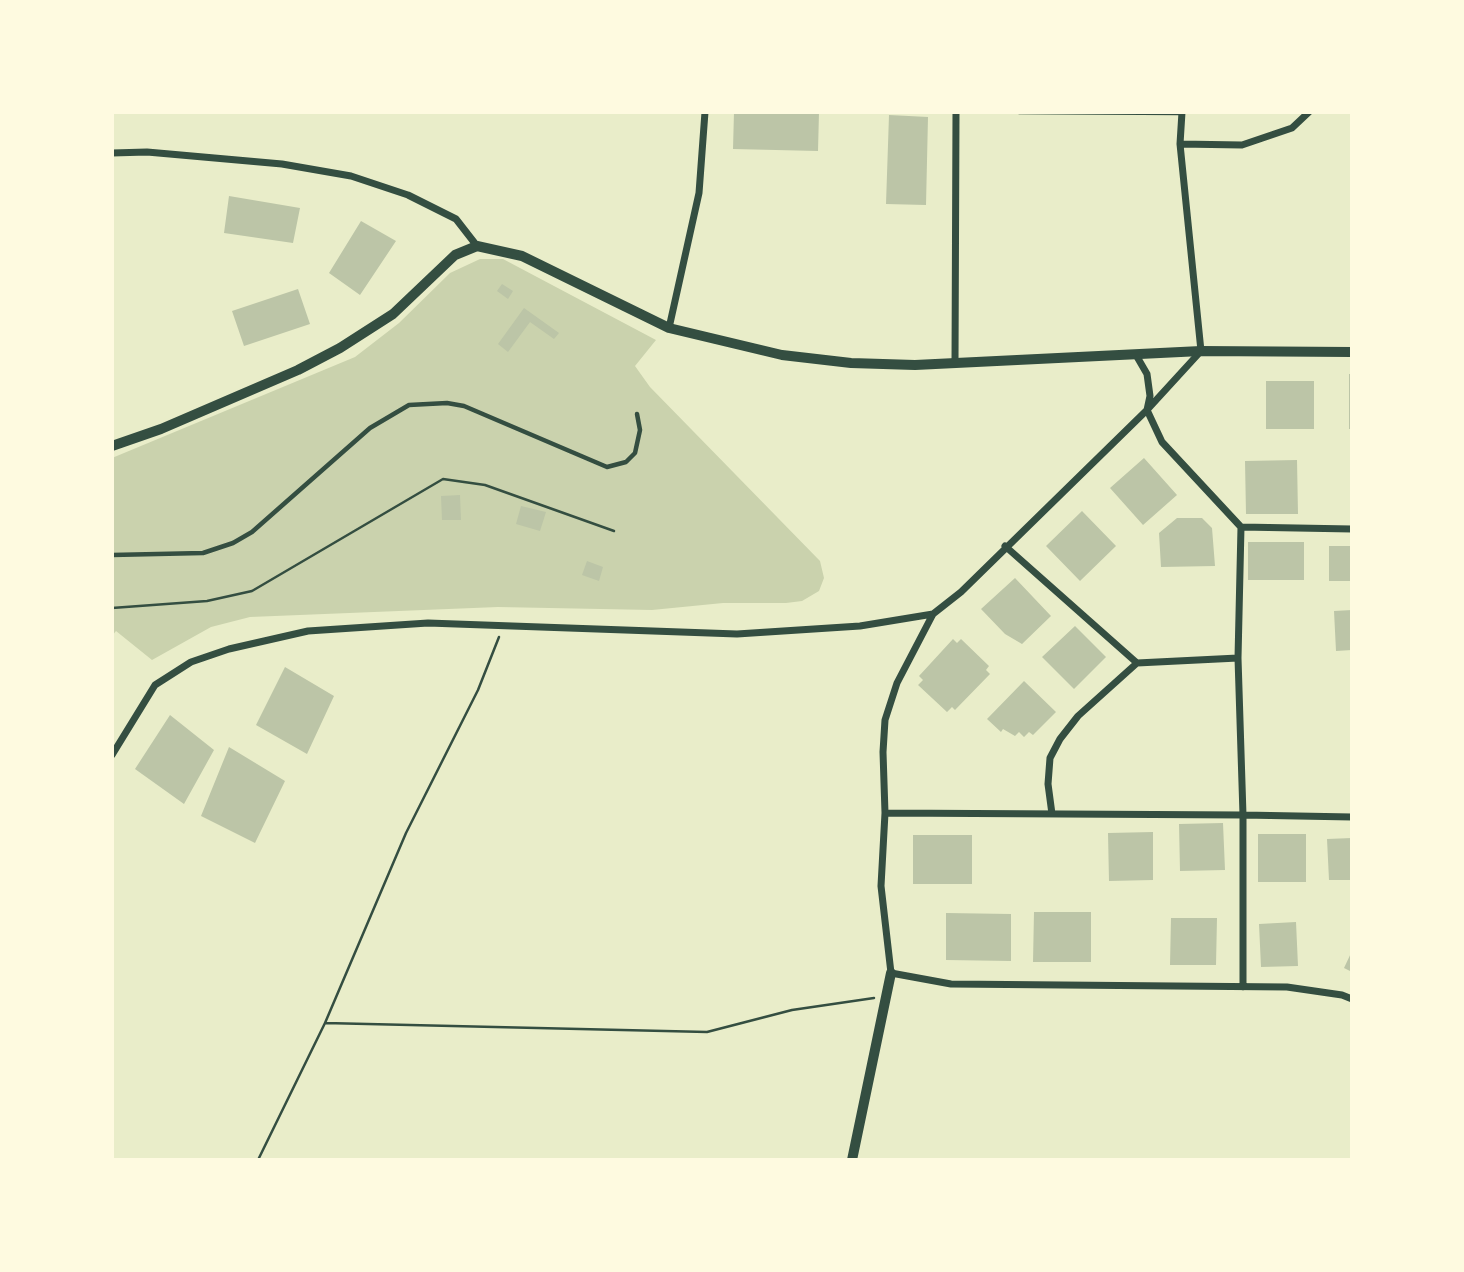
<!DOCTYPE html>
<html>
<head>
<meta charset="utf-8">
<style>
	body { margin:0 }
	#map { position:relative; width:1464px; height:1272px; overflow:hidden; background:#e9edc9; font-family:"Fira Sans Condensed",sans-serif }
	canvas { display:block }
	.frame { position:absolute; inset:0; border:114px solid #fefae0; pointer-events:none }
</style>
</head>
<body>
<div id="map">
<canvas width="1464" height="1272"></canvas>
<div class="frame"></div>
</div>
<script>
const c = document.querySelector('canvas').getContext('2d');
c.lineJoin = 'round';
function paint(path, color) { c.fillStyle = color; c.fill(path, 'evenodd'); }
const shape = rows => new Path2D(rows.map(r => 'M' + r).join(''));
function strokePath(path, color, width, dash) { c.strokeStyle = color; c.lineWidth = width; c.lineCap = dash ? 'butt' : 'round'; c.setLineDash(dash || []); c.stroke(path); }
const green = shape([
	[480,259,503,259,656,340,635,366,650,387,820,561,824,578,819,591,802,601,786,603,723,603,652,610,498,607,250,617,211,627,152,660,116,631,112,636,112,458,355,357,399,323,450,273]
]);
const building = shape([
	[734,112,819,112,818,151,733,149],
	[889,115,928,117,926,205,886,204],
	[229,196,300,208,293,243,224,233],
	[361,221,396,241,360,295,329,273],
	[502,284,513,291,508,299,497,291],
	[298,289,310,324,244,346,232,311],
	[524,308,559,333,554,339,530,322,508,352,498,344],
	[1349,374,1352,374,1352,429,1349,429],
	[1266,381,1314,381,1314,429,1266,429],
	[1144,458,1177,495,1143,525,1110,488],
	[1297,460,1298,514,1246,514,1245,461],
	[460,495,461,520,442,520,441,496],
	[521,506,546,512,540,531,516,524],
	[1082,511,1116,546,1080,581,1046,546],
	[1177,518,1202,518,1212,528,1215,566,1161,567,1159,533],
	[1248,542,1304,542,1304,580,1248,580],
	[1329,546,1352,546,1352,581,1329,581],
	[587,561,603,567,599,581,582,575],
	[1015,578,1051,616,1022,644,1005,634,981,609],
	[1352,610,1352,650,1336,651,1334,611],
	[1075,626,1106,657,1074,689,1042,657],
	[953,639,957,643,961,639,989,666,986,670,990,674,955,710,952,707,947,712,918,685,923,680,919,676],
	[285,667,334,696,307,754,256,725],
	[1024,681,1056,712,1033,735,1029,732,1024,737,1019,732,1015,736,1003,729,1001,732,987,719],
	[170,715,214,750,184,804,135,769],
	[229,747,285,781,255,843,201,816],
	[1223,823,1225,870,1180,871,1179,824],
	[1153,832,1153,880,1109,881,1108,833],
	[1258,834,1306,834,1306,882,1258,882],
	[913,835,972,835,972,884,913,884],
	[1352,838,1352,880,1329,880,1327,839],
	[1034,912,1091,912,1091,962,1033,962],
	[946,913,1011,914,1011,961,946,960],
	[1171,918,1217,918,1216,965,1170,965],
	[1296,922,1298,966,1261,967,1259,924],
	[1352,951,1352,972,1344,968]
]);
const path = shape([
	[112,608,207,601,252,591,443,479,485,485,614,531],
	[325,1023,406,833,478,690,499,637],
	[258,1160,325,1023,707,1032,792,1010,874,998]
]);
const service = shape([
	[1019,112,1182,113],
	[112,555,203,553,233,543,252,532,370,428,409,405,447,403,464,406,607,467,626,462,635,453,640,430,637,414]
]);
const minor = shape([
	[1182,112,1180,144,1201,351,1147,410,961,592,933,614,897,683,885,720,883,752,885,813,881,886,891,973,951,984,1287,987,1342,995,1352,999],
	[1180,144,1242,145,1292,128,1309,112],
	[112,153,147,152,282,164,351,176,408,195,456,219,477,246],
	[669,328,699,193,705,112],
	[1136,355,1147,374,1150,396,1147,410,1162,442,1241,527,1352,529],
	[955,363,956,112],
	[1005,546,1137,663,1238,658],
	[112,755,155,685,191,662,229,649,308,631,428,623,737,634,860,626,933,614],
	[885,813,1243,815,1238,658,1241,527],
	[1052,814,1048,784,1050,758,1060,739,1078,716,1137,663],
	[1243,987,1243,815,1352,817]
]);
const tertiary = shape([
	[112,446,161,429,298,370,340,348,393,314,455,255,477,246,522,256,669,328,782,355,851,363,915,365,1201,351,1352,352],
	[852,1160,891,973]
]);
paint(green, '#cad2ad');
paint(building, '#bcc5a7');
strokePath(path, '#344e41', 2.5);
strokePath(service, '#344e41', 4.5);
strokePath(minor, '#344e41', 7);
strokePath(tertiary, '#344e41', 10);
</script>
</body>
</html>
